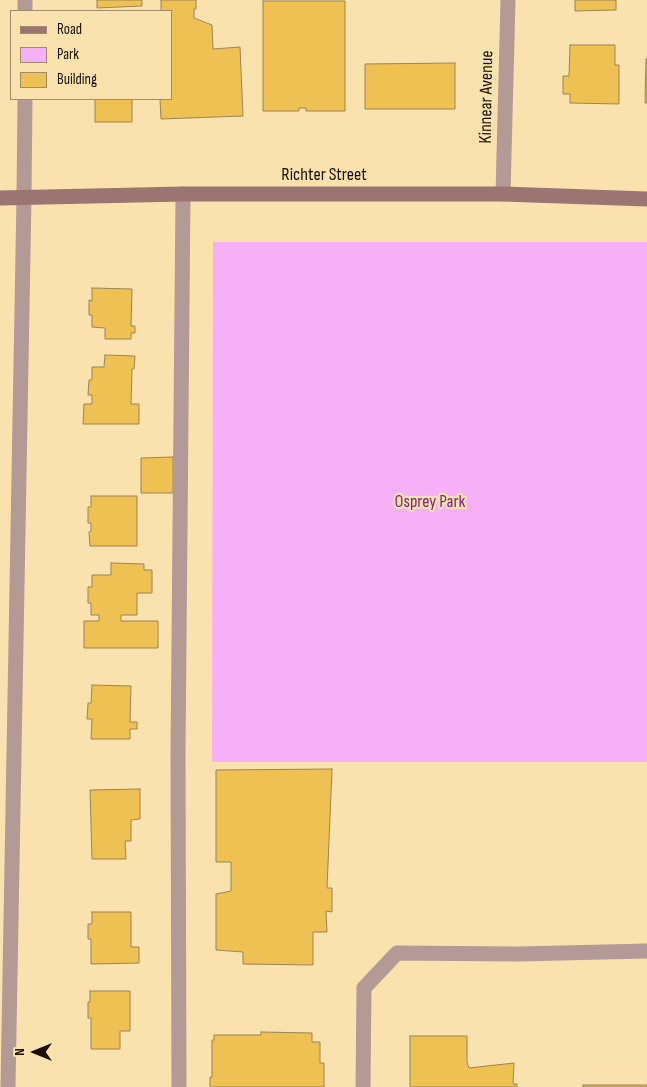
<!DOCTYPE html>
<html>
<head>
<meta charset="utf-8">
<style>
	body { margin:0 }
	#map { position:relative; width:647px; height:1087px; overflow:hidden; background:#fae2af; font-family:"Sofia Sans Condensed",sans-serif }
	canvas { display:block }
	.legend { position:absolute; left:10px; top:10px; width:162px; height:90px; box-sizing:border-box; background:#fae2af; border:1px solid #9f8d69; margin:0; padding:6px 9px; list-style:none; font-size:15px; color:#170e00 }
	.legend li { display:flex; align-items:center; gap:10px; height:25px }
	.legend b { width:25px; border:1px solid #9f8d69 }
	.north { position:absolute; left:10px; top:1027px; width:50px; height:50px; -webkit-text-stroke:4px #fae2af; paint-order:stroke; rotate:270deg; font-size:14px; font-weight:700; line-height:20px; text-align:center; color:#170e00 }
	.north::after { content:''; display:block; margin:auto; width:18px; height:22px; background:#170e00; clip-path:polygon(50% 0,100% 100%,50% 72%,0 100%) }
</style>
</head>
<body>
<div id="map">
<canvas width="647" height="1087"></canvas>
<ul class="legend">
<li><b style="height:6px;background:#9b7571"></b>Road</li>
<li><b style="height:14px;background:#f6b0f8"></b>Park</li>
<li><b style="height:14px;background:#efc153"></b>Building</li>
</ul>
<div class="north">N</div>
</div>
<script>
const c = document.querySelector('canvas').getContext('2d');
c.lineJoin = 'round';
function paint(path, color) { c.fillStyle = color; c.fill(path, 'evenodd'); }
const shape = rows => new Path2D(rows.map(r => 'M' + r).join(''));
function strokePath(path, color, width, dash) { c.strokeStyle = color; c.lineWidth = width; c.lineCap = dash ? 'butt' : 'round'; c.setLineDash(dash || []); c.stroke(path); }
function label(font, color, halo, rows, align = 'center') {
  c.font = font + ' "Sofia Sans Condensed",sans-serif'; c.lineWidth = 4.5; c.setLineDash([]); c.textBaseline = 'middle'; c.strokeStyle = halo; c.fillStyle = color; for (const [text, x, y, turn = 0] of rows) {
    c.save(); c.translate(x, y); c.rotate((+turn || 0) * Math.PI / 180); c.textAlign = isNaN(turn) ? turn : align; if (halo) c.strokeText(text, 0, 0); c.fillText(text, 0, 0); c.restore();
  }
}
const green = shape([
	[213,242,647,242,647,762,212,762]
]);
const building = shape([
	[97,0,142,0,142,6,97,8,97,0],
	[161,0,196,0,196,9,194,9,194,18,212,25,213,49,240,47,243,116,161,119,160,99,171,99,171,11,161,11,161,0],
	[575,0,616,0,616,10,575,11,575,0],
	[263,1,345,1,345,111,306,111,306,108,299,108,299,111,263,111,263,1],
	[570,45,615,45,615,65,619,65,619,104,570,103,570,94,563,94,563,76,569,76,570,45],
	[646,59,647,59,647,103,645,103,646,59],
	[455,63,455,109,365,109,365,64,455,63],
	[95,99,132,99,132,122,95,122,95,99],
	[92,288,132,289,131,326,135,326,135,333,131,333,131,339,105,339,105,328,92,327,92,315,89,315,89,300,92,301,92,288],
	[105,355,135,356,134,369,132,369,131,404,139,404,139,424,83,424,84,404,92,404,92,395,88,395,89,380,92,380,92,367,104,367,105,355],
	[173,457,173,493,141,493,141,458,173,457],
	[91,496,137,496,137,546,90,546,89,532,91,531,91,523,88,523,88,507,91,507,91,496],
	[111,563,144,564,144,570,152,570,152,593,137,593,137,615,121,615,121,621,158,621,158,648,84,648,84,621,99,621,99,615,91,615,91,603,88,603,88,587,92,587,92,575,111,575,111,563],
	[92,685,131,686,130,722,137,722,137,729,130,729,130,739,91,739,92,719,87,719,88,703,91,703,92,685],
	[332,769,327,888,332,888,332,912,326,911,327,932,313,932,313,965,243,964,243,952,216,950,216,894,231,891,231,862,216,862,216,770,332,769],
	[140,789,140,819,131,820,131,841,125,841,126,859,92,859,90,790,140,789],
	[92,912,131,912,131,947,139,947,139,963,91,964,91,939,88,939,88,924,92,924,92,912],
	[90,991,130,991,130,1031,120,1031,120,1049,91,1049,91,1018,88,1018,88,1002,90,1002,90,991],
	[261,1032,312,1033,312,1042,320,1042,320,1063,324,1063,324,1087,210,1087,210,1077,212,1077,212,1040,214,1040,214,1035,261,1035,261,1032],
	[410,1036,467,1036,467,1062,469,1068,514,1063,513,1084,517,1084,517,1087,410,1087,410,1036],
	[583,1085,647,1085,647,1087,583,1087,583,1085]
]);
const lane = shape([
	[364,988,397,953,518,954,647,951],
	[179,1087,178,752,183,194]
]);
const street = shape([
	[25,11,25,0],
	[503,194,508,0],
	[8,1087,24,197,25,99],
	[363,1087,364,988]
]);
const secondary = shape([
	[0,198,183,194,503,194,647,199]
]);
const streetNames = [
	["Kinnear Avenue",487,97,-89],
	["Richter Street",324,175]
];
const parkNames = [
	["Osprey Park",430,502]
];
paint(green, '#f6b0f8');
paint(building, '#efc153');
strokePath(building, '#9a8454', 1);
strokePath(lane, '#b49a97', 15);
strokePath(street, '#b49a97', 15);
strokePath(secondary, '#9b7571', 15);
label('18px', '#170e00', '#fae2af', streetNames);
label('18px', '#7e2483', '#fae2af', parkNames);
</script>
</body>
</html>
